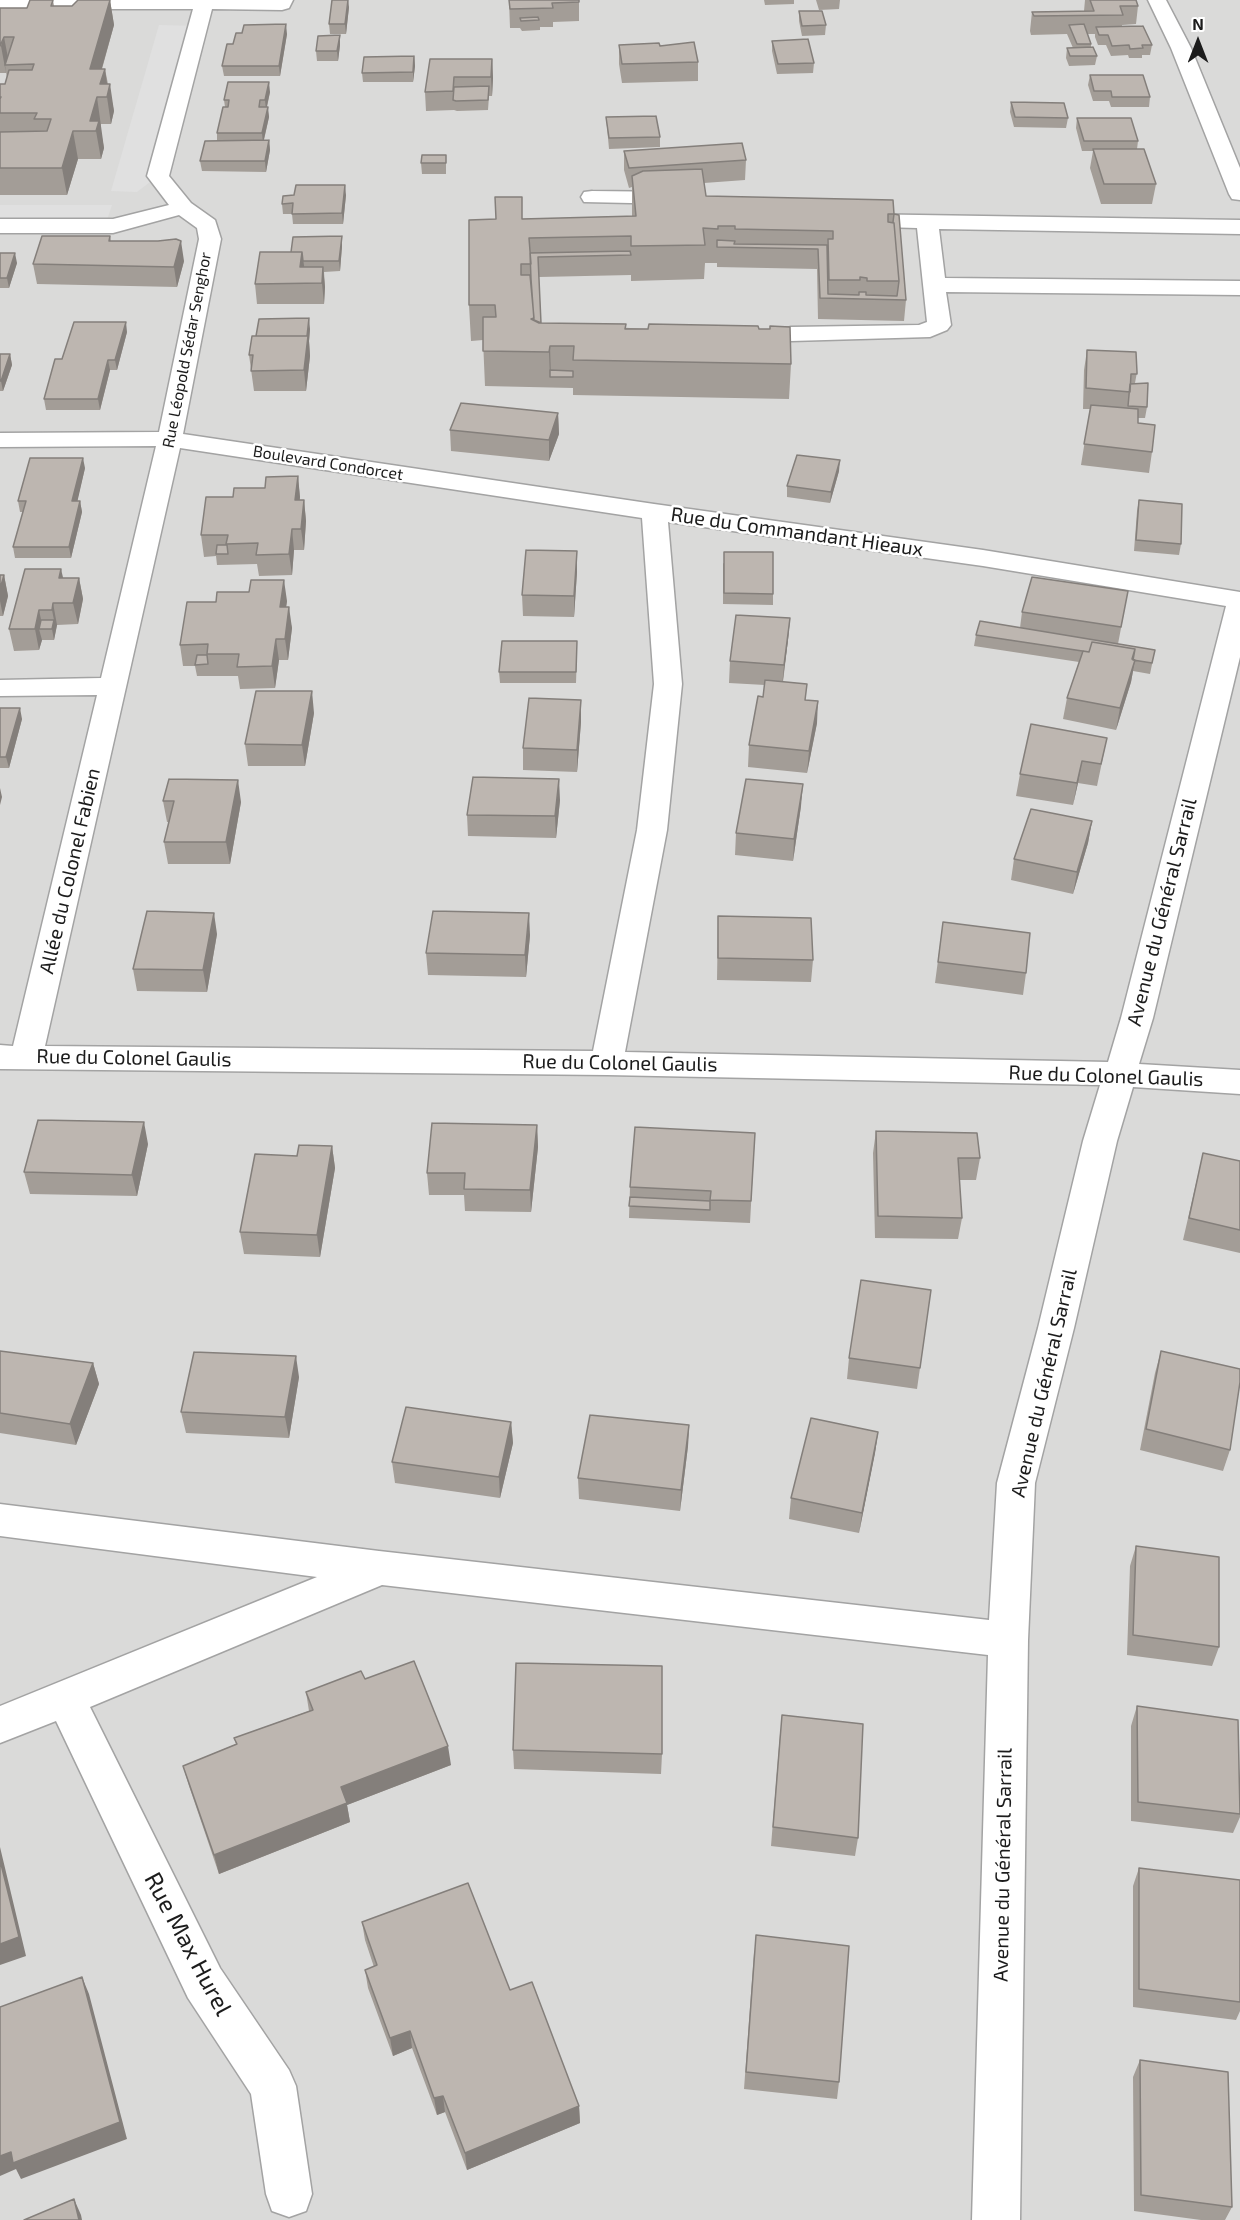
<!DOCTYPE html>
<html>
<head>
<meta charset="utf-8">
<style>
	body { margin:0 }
	#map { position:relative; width:1240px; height:2220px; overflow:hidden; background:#edeae3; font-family:"Exo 2",sans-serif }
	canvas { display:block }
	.north { position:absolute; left:1168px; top:12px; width:60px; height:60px; -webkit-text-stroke:4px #fff; paint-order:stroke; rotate:0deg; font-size:16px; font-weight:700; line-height:24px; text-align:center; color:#1c1c1c }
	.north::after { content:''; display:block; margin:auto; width:21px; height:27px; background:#1c1c1c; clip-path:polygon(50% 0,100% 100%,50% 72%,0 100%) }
</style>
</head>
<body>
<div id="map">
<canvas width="1240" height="2220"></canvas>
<div class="north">N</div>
</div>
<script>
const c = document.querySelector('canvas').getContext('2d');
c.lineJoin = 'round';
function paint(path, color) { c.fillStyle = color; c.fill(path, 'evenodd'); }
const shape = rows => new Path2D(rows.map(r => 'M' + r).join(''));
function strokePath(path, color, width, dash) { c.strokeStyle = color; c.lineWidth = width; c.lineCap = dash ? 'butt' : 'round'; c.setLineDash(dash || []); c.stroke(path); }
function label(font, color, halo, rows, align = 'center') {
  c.font = font + ' "Exo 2",sans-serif'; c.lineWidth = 5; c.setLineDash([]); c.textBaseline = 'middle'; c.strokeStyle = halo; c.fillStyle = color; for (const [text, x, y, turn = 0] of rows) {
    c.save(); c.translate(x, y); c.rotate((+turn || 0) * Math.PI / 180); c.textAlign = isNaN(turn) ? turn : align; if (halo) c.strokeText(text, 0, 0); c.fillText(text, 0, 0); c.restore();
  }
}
const residential = shape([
	[0,0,1240,0,1240,2220,0,2220]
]);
const parking = shape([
	[159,25,198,26,158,176,137,192,111,191],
	[0,205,112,205,105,226,0,226]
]);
const minor = shape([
	[0,0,293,0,289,8,282,10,212,9,169,176,191,203,215,220,221,239,183,434,654,504,983,550,1240,592,1240,657,1153,1018,1139,1064,1240,1070,1240,1094,1133,1087,1117,1141,1074,1328,1035,1483,1028,1640,1020,2220,972,2220,988,1655,382,1585,90,1707,220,1968,289,2070,296,2086,312,2194,306,2211,289,2217,272,2211,266,2194,251,2094,188,1998,56,1721,0,1743,0,1706,317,1577,0,1536,0,1504,379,1551,989,1620,997,1483,1038,1328,1083,1141,1100,1085,607,1075,0,1069,0,1045,13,1046,97,695,0,696,0,680,101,678,156,446,0,447,0,433,159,432,199,239,197,228,179,215,113,233,0,233,0,219,113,219,169,205,147,176,193,9,0,9,0,0],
	[180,448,642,518,654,684,637,830,593,1051,45,1046,180,448],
	[668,522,983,566,1226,606,1121,1018,1108,1062,625,1052,667,830,682,684,668,522],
	[1148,0,1166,0,1191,48,1240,168,1240,200,1232,199,1229,194,1171,48,1148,0],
	[592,191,677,192,685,193,688,198,685,203,677,204,584,202,581,197,584,192,592,191],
	[855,214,1240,220,1240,234,939,229,945,278,1240,281,1240,295,946,292,951,325,947,330,930,337,791,341,783,339,779,334,783,329,791,327,919,325,927,322,917,228,847,226,844,221,847,216,855,214]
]);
const wall = shape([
	[53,0,54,6,72,6,110,0,114,25,102,69,105,69,108,84,114,111,111,124,101,124,100,127,104,148,101,159,78,159,67,195,0,195,0,84,5,84,7,78,6,72,6,73,0,73,0,8,27,8],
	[509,0,579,0,579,21,553,22,553,27,540,27,540,30,522,31,520,28,510,28],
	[764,0,794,0,794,4,765,5],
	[816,0,840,0,839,9,819,10],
	[1085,0,1136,0,1138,6,1136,24,1122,25,1122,27,1152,45,1150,55,1142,55,1142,58,1129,58,1128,55,1111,56,1106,45,1098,45,1095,37,1095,34,1087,34,1091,44,1091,47,1097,56,1095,65,1069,66,1066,58,1067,48,1073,48,1067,34,1031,35,1030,31,1032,12,1084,11],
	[349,7,346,34,330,34,329,24],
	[799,11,826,25,825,35,802,36,799,21],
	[287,34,280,76,224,76,222,66,233,44],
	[772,41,814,63,813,73,777,74,772,51],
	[340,45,338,61,317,61,316,51],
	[619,45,660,46,698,62,698,81,622,83,619,64],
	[414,56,415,66,413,82,363,82,362,73],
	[492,59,493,78,492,96,489,96,488,110,457,111,454,110,426,111,425,92],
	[1090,75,1150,97,1149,107,1111,107,1109,101,1093,101,1088,85],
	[270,92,267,107,269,117,264,140,269,140,270,150,266,172,202,171,200,161,217,140,217,133,225,107,224,100],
	[1011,102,1068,118,1066,128,1014,127,1010,112],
	[606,117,660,137,660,147,609,149,607,127],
	[1077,118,1138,141,1137,149,1156,184,1152,204,1101,204,1090,168,1093,151,1082,151,1076,128],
	[624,151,746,160,745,180,704,183,706,196,894,214,906,300,904,321,818,319,817,269,717,267,717,261,717,263,705,263,704,279,631,281,631,275,539,277,541,323,648,329,759,329,791,364,789,399,573,395,573,388,485,386,483,340,471,341,469,305,522,219,632,216,632,187,629,188,624,170],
	[446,155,446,174,422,174,421,163],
	[346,195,343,224,293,224,292,214,283,214,282,204],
	[110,236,111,241,184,261,177,287,37,284,33,264],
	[342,246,340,271,324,272,325,287,324,304,257,304,255,284,291,252],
	[0,253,17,263,9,288,0,288],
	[310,329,309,341,310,356,306,391,254,391,249,355,256,336],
	[127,332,117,370,110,370,100,410,46,410,44,399,62,359],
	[1087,350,1137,372,1135,383,1147,407,1145,418,1138,418,1138,423,1152,452,1149,473,1081,465,1090,409,1083,409,1084,370],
	[0,354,10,354,12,365,3,391,0,391],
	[558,413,559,434,549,461,451,451,450,430],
	[85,468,77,501,80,501,82,512,71,558,15,558,13,547,23,512,20,512,18,501],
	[839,471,830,503,787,497,787,486],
	[298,476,300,500,304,500,306,521,304,550,294,550,292,575,259,576,257,564,217,565,216,556,204,557,201,535,233,497,265,488],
	[1139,500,1181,544,1179,555,1134,551,1137,511],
	[577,551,577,572,574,617,523,616,522,595],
	[723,563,773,594,773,605,723,604],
	[0,575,4,575,8,596,3,616,0,616],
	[63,578,79,578,83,599,78,624,57,625,54,640,42,640,39,650,14,651,9,629],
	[1128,591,1118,644,1155,650,1150,674,1133,671,1131,682,1116,730,1063,719,1067,698,1079,662,974,646,976,635,1020,628,1022,612],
	[287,601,286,607,292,628,288,660,279,660,275,688,240,689,238,676,197,676,195,666,183,666,180,645],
	[790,618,788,640,783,682,806,700,817,723,807,773,748,767,749,745,763,697,765,685,729,683,730,661],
	[577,652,576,683,500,683,499,672],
	[581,700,581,722,577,772,523,770,523,748],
	[0,708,22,719,9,768,0,768],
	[314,713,305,766,248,766,245,744],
	[1107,738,1097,786,1078,783,1073,805,1016,796,1020,774],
	[560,800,556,838,468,836,467,815],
	[163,801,241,802,230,864,168,864,164,842,169,822,167,822],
	[801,806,793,861,735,855,736,833],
	[1092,821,1088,843,1073,894,1011,880,1014,859],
	[718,916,813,960,811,982,717,980],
	[943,922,1026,973,1023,995,935,983],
	[217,934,207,992,137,991,133,969],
	[530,935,526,977,428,975,426,953],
	[537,1125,538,1147,531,1212,465,1211,464,1195,429,1195,427,1173],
	[876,1131,980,1158,976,1180,959,1180,962,1218,958,1239,875,1238,873,1153],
	[755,1133,750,1223,629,1218,630,1187],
	[148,1144,137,1196,30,1194,24,1172],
	[332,1146,335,1168,320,1257,244,1254,240,1232,297,1156],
	[1203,1153,1240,1161,1240,1253,1183,1240],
	[931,1290,917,1389,847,1379,849,1358],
	[0,1351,93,1363,99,1384,76,1445,0,1433],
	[1161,1351,1230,1450,1223,1471,1140,1450,1155,1373],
	[299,1377,289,1438,186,1433,181,1412],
	[511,1422,513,1443,500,1498,395,1483,392,1462],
	[689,1425,688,1446,680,1511,579,1499,578,1478],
	[878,1432,875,1453,859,1533,789,1519,791,1498],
	[1136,1546,1219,1647,1212,1666,1127,1655,1130,1566],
	[365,1679,451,1765,347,1805,350,1822,219,1874,189,1786,183,1766,236,1744,234,1738,309,1711,306,1692],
	[1137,1706,1240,1779,1240,1817,1233,1833,1131,1821,1131,1726],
	[780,1734,858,1838,855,1856,771,1846],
	[513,1750,662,1754,661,1774,514,1769],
	[1139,1868,1240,2002,1240,2011,1236,2020,1133,2007,1133,1886],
	[362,1922,510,1990,579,2106,580,2123,467,2170,445,2112,437,2115,412,2048,393,2056,368,1988,365,1970,374,1967,365,1940],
	[754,1953,839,2082,837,2099,744,2089],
	[1140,2060,1232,2207,1225,2220,1201,2220,1134,2211,1133,2077]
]);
const shadedWall = shape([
	[110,0,114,25,94,96,90,69],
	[348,0,349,7,346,34,345,24],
	[286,24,287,34,280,76,279,66],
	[340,35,340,45,338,61,337,51],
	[4,37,9,63,5,65,6,73,1,46],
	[414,56,415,66,413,82,413,72],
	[492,59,493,78,492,96,491,77],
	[105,69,108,90,110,84,114,111,111,124,107,97,100,84],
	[269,82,270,92,266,110,265,100],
	[97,97,104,148,101,159,96,131,90,121],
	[268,107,269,117,263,143,262,133],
	[73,131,78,159,67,195,62,168],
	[269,140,270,150,266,172,265,161],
	[345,185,346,195,343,224,342,213],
	[342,236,342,246,340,271,339,261],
	[181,241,184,261,177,287,174,267],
	[302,252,305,272,300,267],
	[15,253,17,263,9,288,7,278],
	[323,267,325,287,324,304,322,283],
	[309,318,310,329,309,341,310,356,306,391,304,370],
	[126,322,127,332,117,370,115,360],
	[550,346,551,377,550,377,549,352],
	[10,354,12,365,3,391,1,381],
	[108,360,110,370,100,410,98,399],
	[558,413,559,434,549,461,549,440],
	[83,458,85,468,75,512,72,501],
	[840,460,839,471,830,503,831,492],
	[298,476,300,497,297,521,295,500],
	[304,500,306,521,304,550,301,529],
	[80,501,82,512,71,558,69,547],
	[292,529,294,550,292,575,289,554],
	[577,551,577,572,574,617,574,596],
	[61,569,66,590,59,578],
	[4,575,8,596,3,616,0,601,0,589],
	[79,578,83,599,78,624,73,603],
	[284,580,287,601,283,628,280,607],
	[53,603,57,625,54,640,52,629,54,620,52,610],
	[289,607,292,628,288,660,285,639],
	[39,610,43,629,39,629,42,640,39,650,35,629],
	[790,618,788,640,782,687,784,665],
	[276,639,279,660,275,688,272,666],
	[1135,660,1131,682,1116,730,1120,708],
	[312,691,314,713,305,766,302,745],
	[581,700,581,722,577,772,577,750],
	[818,701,817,723,807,773,809,751],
	[20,708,22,719,9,768,6,757],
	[1082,761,1078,783,1073,805,1077,783],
	[559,779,560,800,556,838,555,816],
	[238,780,241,802,230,864,226,842],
	[803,784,801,806,793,861,794,839],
	[0,788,2,797,0,805],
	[1092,821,1088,843,1073,894,1077,872],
	[214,913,217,934,207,992,203,970],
	[529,913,530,935,526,977,525,955],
	[144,1122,148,1144,137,1196,132,1175],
	[537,1125,538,1147,531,1212,530,1190],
	[332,1146,335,1168,320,1257,317,1235],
	[296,1356,299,1377,289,1438,285,1417],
	[93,1363,99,1384,76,1445,70,1424],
	[511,1422,513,1443,500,1498,499,1477],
	[689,1425,688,1446,680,1511,681,1490],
	[878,1432,875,1453,859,1533,862,1513],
	[448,1746,451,1765,347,1805,350,1822,219,1874,214,1855,341,1787],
	[0,1847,26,1956,0,1965],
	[82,1977,89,1994,127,2139,21,2179,16,2169,0,2176,0,2156],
	[410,2031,412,2048,393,2056,390,2038],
	[443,2096,445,2112,437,2115,434,2098],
	[579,2106,580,2123,467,2170,465,2153],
	[74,2199,81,2215,82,2220,79,2220]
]);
const building = shape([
	[30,0,53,0,51,6,72,6,78,0,110,0,90,69,105,69,100,84,110,84,107,97,97,97,90,121,99,121,96,131,73,131,62,168,0,168,0,132,47,131,51,119,34,119,37,113,0,113,0,99,1,97,0,97,0,84,5,84,9,70,32,70,34,64,5,65,14,37,4,37,0,46,0,8,27,8,30,0],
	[332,0,348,0,345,24,329,24,332,0],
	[509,0,579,0,579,2,552,3,553,8,510,9,509,0],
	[1090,0,1136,0,1138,6,1120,6,1123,15,1034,16,1032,12,1094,11,1090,0],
	[799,11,822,11,826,25,802,26,799,11],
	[538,17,539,20,521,21,520,18,538,17],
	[286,24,279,66,222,66,227,44,233,44,236,33,242,33,244,25,286,24],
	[1084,24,1091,44,1077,44,1069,25,1084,24],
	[1143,26,1152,45,1142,45,1143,48,1130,49,1129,45,1112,46,1108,35,1099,35,1096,27,1143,26],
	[340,35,337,51,316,51,318,36,340,35],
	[808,39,814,63,778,64,772,41,808,39],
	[694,42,698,62,622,64,619,45,659,43,660,46,694,42],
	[1093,47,1097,56,1070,56,1067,48,1093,47],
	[414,56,413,72,362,73,364,57,414,56],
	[430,59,492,59,491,77,454,77,453,91,425,92,430,59],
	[1090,75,1143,75,1150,97,1112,97,1111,91,1094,91,1090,75],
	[228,82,269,82,265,100,260,100,259,107,268,107,262,133,217,133,223,107,228,107,229,100,224,100,228,82],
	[489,86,488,100,456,101,453,100,454,87,489,86],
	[1011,102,1064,103,1068,118,1015,117,1011,102],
	[656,116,660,137,609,138,606,117,656,116],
	[1077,118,1131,118,1138,141,1084,141,1077,118],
	[269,140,265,161,200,161,205,141,269,140],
	[742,143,746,160,629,168,624,151,742,143],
	[1093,149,1144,149,1156,184,1104,184,1093,149],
	[422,155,446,155,446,163,421,163,422,155],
	[702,169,706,196,893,200,894,214,888,214,888,222,894,223,899,281,867,281,867,278,860,277,860,280,829,280,828,239,833,239,833,231,735,229,735,226,718,226,718,229,703,228,705,245,631,246,631,236,529,238,531,264,521,264,521,275,530,275,534,318,531,319,539,323,626,324,625,329,648,329,649,324,758,326,759,329,770,329,770,326,790,327,791,364,573,360,574,346,550,346,549,352,483,351,483,317,496,317,495,305,469,305,469,220,496,219,495,197,522,197,522,219,636,216,632,176,643,171,702,169],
	[296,185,345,185,342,213,292,214,293,203,282,204,283,196,294,195,296,185],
	[894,214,899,215,906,300,820,298,818,249,717,247,717,240,735,241,734,244,827,245,828,294,859,295,859,292,866,292,866,295,897,296,899,281,894,223,893,222,894,214],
	[42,236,110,236,109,241,158,241,176,239,181,241,174,267,33,264,42,236],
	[342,236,339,261,303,261,302,252,291,252,293,237,342,236],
	[630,251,631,255,538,257,541,323,534,320,531,279,530,253,630,251],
	[260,252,302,252,300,267,323,267,322,283,255,284,260,252],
	[0,253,15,253,7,278,0,278,0,253],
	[309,318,307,336,256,336,259,319,309,318],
	[74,322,126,322,115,360,108,360,98,399,44,399,55,359,62,359,74,322],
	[252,336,308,336,304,370,251,371,253,355,249,355,252,336],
	[1087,350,1136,352,1137,372,1137,374,1131,374,1130,392,1086,388,1087,350],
	[0,354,10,354,1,381,0,381,0,354],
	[550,370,573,371,573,377,550,377,550,370],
	[1148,383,1147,407,1128,406,1130,384,1148,383],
	[461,403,558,413,549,440,450,430,461,403],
	[1091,405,1138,409,1138,423,1155,425,1152,452,1084,444,1091,405],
	[797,455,840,460,831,492,787,486,797,455],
	[30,458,83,458,72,501,80,501,69,547,13,547,26,501,18,501,30,458],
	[298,476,295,500,304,500,301,529,292,529,289,554,256,555,258,543,226,544,228,535,201,535,206,497,233,497,234,488,265,488,266,477,298,476],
	[1139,500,1182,504,1181,544,1136,540,1139,500],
	[217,545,227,545,228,554,216,554,217,545],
	[526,550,577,551,574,596,522,595,526,550],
	[724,552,773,552,773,594,724,593,724,552],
	[25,569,61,569,59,578,79,578,73,603,53,603,52,610,39,610,35,629,9,629,25,569],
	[0,575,4,575,0,589,0,575],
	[1032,577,1128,591,1121,627,1022,612,1032,577],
	[251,580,284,580,280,607,289,607,285,639,276,639,272,666,237,667,239,654,207,654,208,644,180,645,187,602,216,602,217,592,249,592,251,580],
	[736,615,790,618,784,665,730,661,736,615],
	[41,620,54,620,52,629,39,629,41,620],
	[980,621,1155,650,1152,663,1133,660,1135,649,1092,642,1089,652,976,635,980,621],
	[502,641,577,641,576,672,499,672,502,641],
	[1092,642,1135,649,1132,659,1135,660,1120,708,1067,698,1083,651,1089,652,1092,642],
	[197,655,207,655,208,664,195,665,197,655],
	[765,680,807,684,805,700,818,701,809,751,749,745,758,696,763,697,765,680],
	[256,691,312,691,302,745,245,744,256,691],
	[529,698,581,700,577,750,523,748,529,698],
	[0,708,20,708,6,757,0,757,0,708],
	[1031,724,1107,738,1101,764,1082,761,1077,783,1020,774,1031,724],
	[473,777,559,779,555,816,467,815,473,777],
	[169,779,238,780,226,842,164,842,174,801,163,801,169,779],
	[746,779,803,784,794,839,736,833,746,779],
	[1031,809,1092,821,1077,872,1014,859,1031,809],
	[147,911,214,913,203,970,133,969,147,911],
	[433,911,529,913,525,955,426,953,433,911],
	[718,916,811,918,813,960,718,958,718,916],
	[943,922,1030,933,1026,973,938,962,943,922],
	[38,1120,144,1122,132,1175,24,1172,38,1120],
	[432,1123,537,1125,530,1190,464,1189,465,1173,427,1173,432,1123],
	[635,1127,755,1133,751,1201,710,1200,711,1191,630,1187,635,1127],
	[876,1131,977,1133,980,1158,958,1158,962,1218,878,1216,876,1131],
	[299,1145,332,1146,317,1235,240,1232,255,1154,297,1156,299,1145],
	[1203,1153,1240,1161,1240,1230,1189,1218,1203,1153],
	[630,1197,710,1201,710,1210,629,1206,630,1197],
	[861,1280,931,1290,920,1368,849,1358,861,1280],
	[0,1351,93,1363,70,1424,0,1413,0,1351],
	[1161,1351,1240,1369,1240,1382,1230,1450,1146,1429,1161,1351],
	[194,1352,296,1356,285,1417,181,1412,194,1352],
	[406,1407,511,1422,499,1477,392,1462,406,1407],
	[590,1415,689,1425,681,1490,578,1478,590,1415],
	[811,1418,878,1432,862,1513,791,1498,811,1418],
	[1136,1546,1219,1557,1219,1647,1133,1635,1136,1546],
	[414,1661,448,1746,341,1787,347,1803,214,1855,183,1766,237,1744,234,1738,313,1710,306,1692,361,1671,365,1679,414,1661],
	[516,1663,662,1666,662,1754,513,1750,516,1663],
	[1137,1706,1238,1720,1240,1814,1138,1802,1137,1706],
	[782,1715,863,1724,858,1838,773,1827,782,1715],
	[0,1860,19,1937,0,1944,0,1860],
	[1139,1868,1240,1880,1240,2002,1139,1989,1139,1868],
	[468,1883,510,1990,532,1982,579,2106,465,2153,443,2096,434,2098,410,2031,390,2038,365,1970,377,1965,362,1922,468,1883],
	[756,1935,849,1946,839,2082,746,2072,756,1935],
	[82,1977,120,2122,13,2163,11,2152,0,2156,0,2007,82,1977],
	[1140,2060,1228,2072,1232,2207,1141,2195,1140,2060],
	[74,2199,79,2220,24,2220,74,2199]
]);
const farStreetnames = [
	["Rue Léopold Sédar Senghor",187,350,-79],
	["Boulevard Condorcet",328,463,9]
];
const streetNames = [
	["Rue du Commandant Hieaux",797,532,8],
	["Allée du Colonel Fabien",70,871,-77],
	["Avenue du Général Sarrail",1162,912,-76],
	["Rue du Colonel Gaulis",134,1058,1],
	["Rue du Colonel Gaulis",620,1063,1],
	["Rue du Colonel Gaulis",1106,1076,2],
	["Avenue du Général Sarrail",1044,1383,-77],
	["Avenue du Général Sarrail",1003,1865,-89]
];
const nearStreetnames = [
	["Rue Max Hurel",188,1944,62]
];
paint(residential, '#dadad9');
paint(parking, '#e0e0e0');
strokePath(minor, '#a3a3a3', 3);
paint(minor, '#fff');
paint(wall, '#a39d97');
paint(shadedWall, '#847f7b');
paint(building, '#bdb6b0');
strokePath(building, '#847f7b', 1.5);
label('16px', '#1c1c1c', '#fff', farStreetnames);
label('20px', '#1c1c1c', '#fff', streetNames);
label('24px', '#1c1c1c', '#fff', nearStreetnames);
</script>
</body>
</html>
